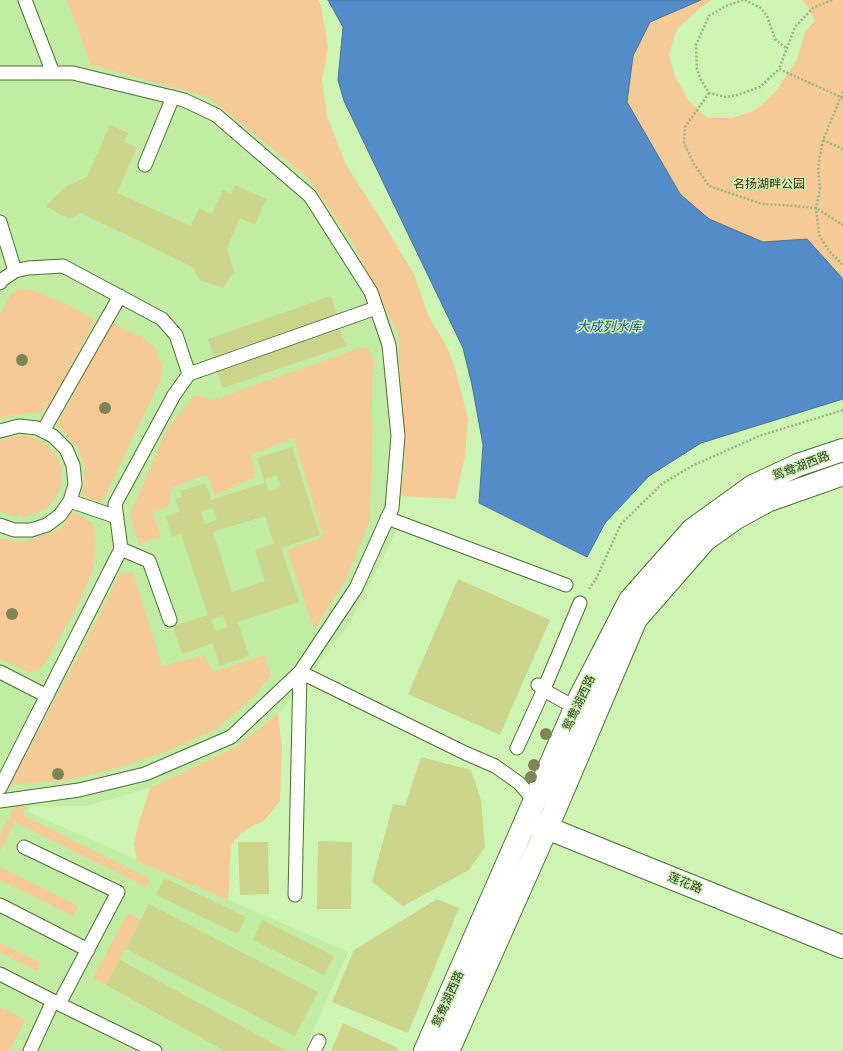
<!DOCTYPE html>
<html>
<head>
<meta charset="utf-8">
<style>
	body { margin:0 }
	canvas { display:block; background:#cef4b4 }
</style>
</head>
<body>
<canvas width="843" height="1051"></canvas>
<script>
const c = document.querySelector('canvas').getContext('2d');
c.lineJoin = 'round';
function paint(path, color) { c.fillStyle = color; c.fill(path, 'evenodd'); }
const shape = rows => new Path2D(rows.map(r => 'M' + r).join(''));
function strokePath(path, color, width, dash) { c.strokeStyle = color; c.lineWidth = width; c.lineCap = dash ? 'butt' : 'round'; c.setLineDash(dash || []); c.stroke(path); }
function label(font, color, halo, rows, align = 'center') {
  c.font = font + ' "Golos Text","Noto Sans SC",sans-serif'; c.lineWidth = 3; c.setLineDash([]); c.textBaseline = 'middle'; c.strokeStyle = halo; c.fillStyle = color; for (const [text, x, y, turn = 0] of rows) {
    c.save(); c.translate(x, y); c.rotate((+turn || 0) * Math.PI / 180); c.textAlign = isNaN(turn) ? turn : align; if (halo) c.strokeText(text, 0, 0); c.fillText(text, 0, 0); c.restore();
  }
}
const built = shape([
	[0,0,67,0,91,65,208,97,307,177,352,242,398,334,405,463,397,530,348,626,284,708,237,746,150,788,86,806,30,806,28,812,348,952,304,1051,0,1051]
]);
const green = shape([
	[67,0,318,0,321,5,328,47,322,80,327,116,346,165,382,221,414,274,428,315,448,349,455,368,468,419,465,457,455,499,401,496,405,463,398,334,352,242,307,177,208,97,91,65],
	[659,0,712,0,700,8,677,29,669,55,675,76,689,101,708,118,732,118,756,110,776,91,797,60,805,32,815,21,807,6,802,0,843,0,843,300,687,227,607,104],
	[19,289,33,290,70,306,95,320,51,404,40,413,9,415,0,418,0,314,11,294],
	[111,323,140,336,155,347,161,364,161,379,102,502,82,496,85,468,79,450,65,433,57,425],
	[363,347,368,347,373,360,370,521,345,581,314,629,287,550,323,537,294,438,251,455,256,477,215,495,207,474,172,488,168,507,153,512,161,537,139,544,130,515,167,429,195,395,213,400],
	[24,435,38,439,49,447,58,458,62,472,61,486,55,499,46,509,35,514,23,517,10,515,0,511,0,441,10,437],
	[72,512,93,523,96,545,92,573,77,607,45,663,37,671,29,672,0,659,0,540,23,541,45,535,60,529],
	[120,572,133,573,162,666,205,655,213,672,264,655,271,675,255,695,217,729,165,752,120,767,69,780,10,785,101,612],
	[278,713,282,748,280,801,264,821,254,825,241,833,231,845,228,900,137,861,134,843,138,826,150,788,237,746],
	[26,806,23,815,150,879,146,887,15,822,0,851,0,835,14,807],
	[0,867,78,906,73,916,0,880],
	[128,913,141,920,106,985,93,978],
	[0,943,41,963,37,971,0,952],
	[0,1007,25,1020,9,1051,0,1051]
]);
const water = shape([
	[328,0,701,0,650,22,633,56,627,102,680,194,709,219,763,242,807,239,843,279,843,399,701,443,649,476,605,523,587,557,479,503,483,445,472,385,463,348,344,101,338,80,343,27,328,0]
]);
const building = shape([
	[110,125,128,133,124,142,137,147,117,193,191,226,199,208,212,214,223,190,231,194,235,185,266,199,255,225,240,218,227,248,234,272,223,288,199,280,193,267,81,213,69,219,46,206,67,186,87,177],
	[331,296,337,314,214,356,208,339],
	[340,329,346,346,223,388,217,371],
	[292,447,320,535,281,548,299,602,238,622,249,656,220,666,213,643,182,654,173,626,208,615,181,534,172,537,166,516,180,512,175,499,182,497,180,491,206,483,211,500,265,483,257,458],
	[277,475,281,487,269,491,265,479],
	[213,508,217,520,205,524,201,512],
	[265,516,274,544,255,550,265,581,232,592,213,532],
	[223,615,227,627,215,631,211,619],
	[458,579,550,620,500,735,408,694],
	[421,757,471,770,481,800,485,847,469,870,403,906,372,882,393,804,405,806],
	[318,841,352,842,351,909,317,909],
	[238,842,268,842,269,894,240,895],
	[165,878,246,917,238,934,156,895],
	[437,899,459,908,408,1033,332,1002,354,950],
	[149,904,318,992,295,1036,126,949],
	[262,920,334,956,324,975,253,940],
	[120,960,287,1051,225,1051,106,985],
	[343,1023,398,1048,397,1051,331,1051]
]);
const path = shape([
	[743,0,726,6,709,16,696,45,697,69,700,78,709,93,726,97,737,95,760,87,779,69],
	[745,0,761,8,767,16,775,39,787,49],
	[832,0,813,8,795,27,779,69,843,98],
	[843,92,823,140,818,167,820,189,816,208,819,235,829,251,843,265],
	[709,93,685,127,684,143,694,164,709,186,762,204,783,205,816,208,843,225],
	[823,140,843,149],
	[589,589,596,579,621,524,663,483,692,466,759,436,843,410]
]);
const lane = shape([
	[25,0,53,73],
	[0,73,73,73,184,100,216,115,310,196,371,292,389,345,398,436,392,508,356,588,300,672,231,737,145,774,79,790,0,801],
	[145,165,173,97],
	[0,222,15,271],
	[0,283,2,280,15,271,28,268,63,266,162,319,176,335,189,374,174,395,115,504,121,549,0,788],
	[189,374,376,308],
	[0,431,19,426,37,428,53,436,66,449,73,465,75,484,70,501,60,515,47,525,31,530,14,530,0,525],
	[43,431,120,296],
	[70,501,117,517],
	[387,518,566,585],
	[121,549,149,561,170,620],
	[0,672,47,696],
	[538,685,549,693,576,708],
	[517,748,544,689,580,603],
	[24,847,118,892,59,1004],
	[295,895,300,672,465,753,495,766,519,783,535,801],
	[0,905,88,950],
	[0,974,53,1001],
	[30,1051,53,1001,155,1051],
	[314,1051,319,1041]
]);
const street = shape([
	[526,821,547,828,843,947]
]);
const secondary = shape([
	[425,1051,580,697,630,600,692,530,753,486,798,465,843,450],
	[448,1051,547,828,636,619,705,540,736,518,767,501,843,474]
]);
const trees = [
	[22,360],
	[105,408],
	[12,614],
	[546,734],
	[534,765],
	[58,774],
	[531,777]
];
const parkNames = [
	["名扬湖畔公园",769,184]
];
const streetNames = [
	["鸳鸯湖西路",801,466,-21],
	["鸳鸯湖西路",579,703,-65],
	["莲花路",685,883,22],
	["鸳鸯湖西路",448,999,-66]
];
const waterNames = [
	["大成列水库",609,327]
];
paint(built, '#c2eba4');
paint(green, '#f6ca94');
paint(water, '#548bc9');
strokePath(water, '#497397', 1);
paint(building, '#ccd38b');
strokePath(lane, '#4d6d33', 15);
strokePath(street, '#4d6d33', 24);
strokePath(secondary, '#4d6d33', 24);
strokePath(path, '#96b381', 2.5, [2, 2]);
strokePath(lane, '#fff', 13);
strokePath(street, '#fff', 22);
strokePath(secondary, '#fff', 22);
c.fillStyle = '#808556';
for (const [x, y] of trees) { c.beginPath(); c.arc(x, y, 6, 0, 2 * Math.PI); c.fill(); }
label('12px', '#402a09', '#cef4b4', parkNames);
label('12px', '#2e3c23', '#cef4b4', streetNames);
label('italic 13px', '#1a538d', '#cef4b4', waterNames);
</script>
</body>
</html>
